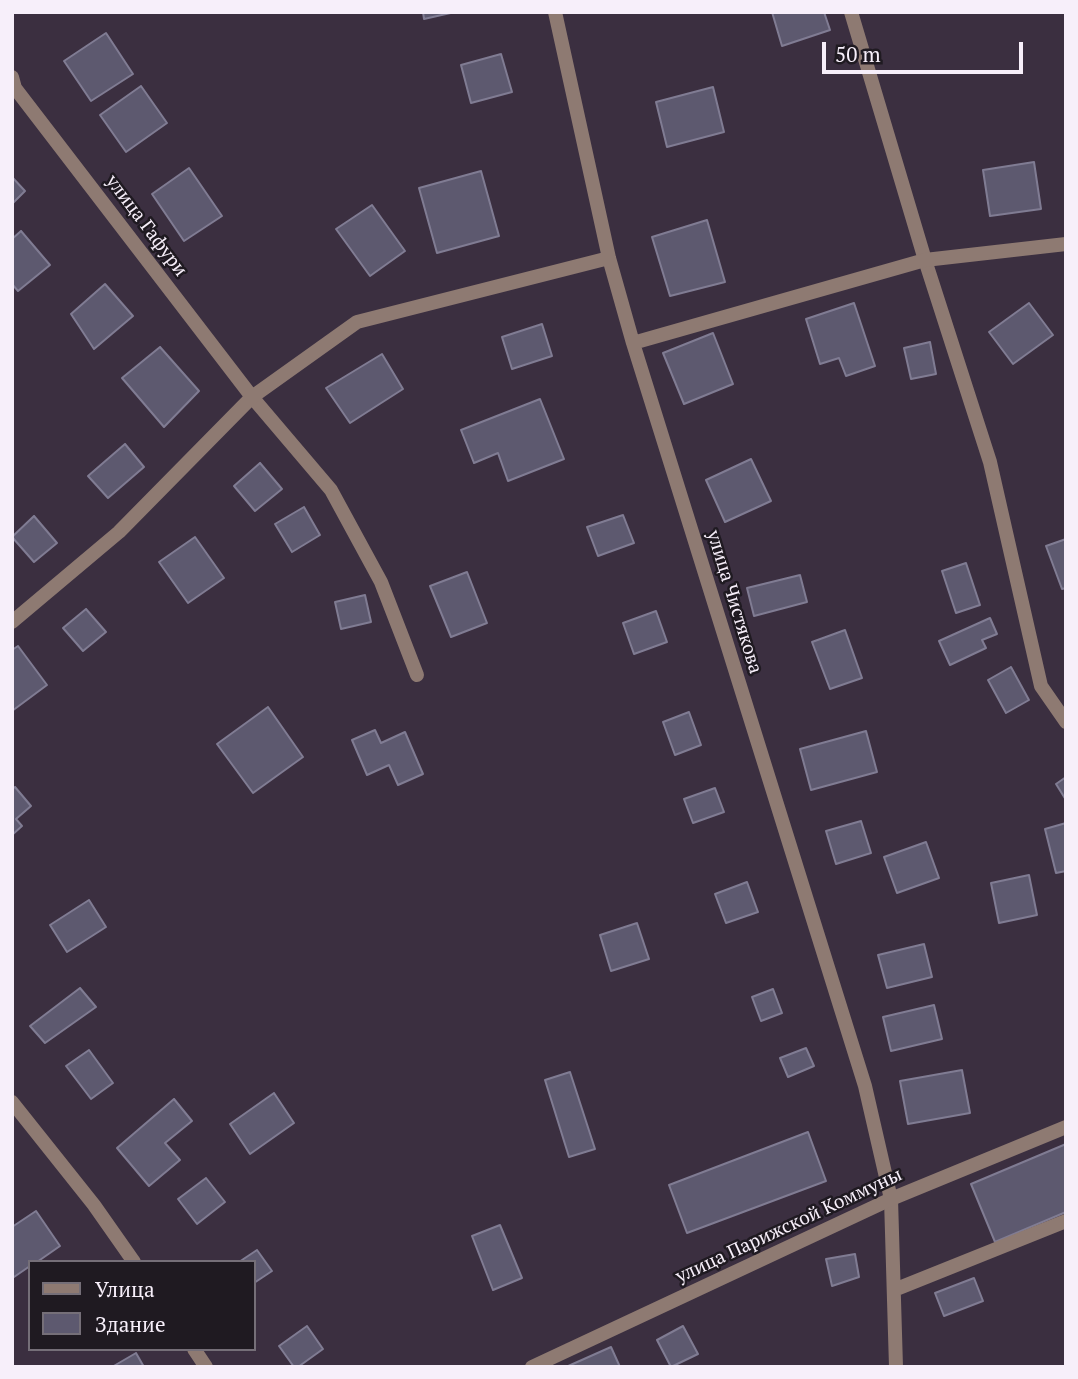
<!DOCTYPE html>
<html>
<head>
<meta charset="utf-8">
<style>
	body { margin:0 }
	#map { position:relative; width:1078px; height:1379px; overflow:hidden; background:#3b2f40; font-family:"PT Serif",serif }
	canvas { display:block }
	.frame { position:absolute; inset:0; border:14px solid #f7effa; pointer-events:none }
	.legend { position:absolute; left:28px; top:1260px; width:228px; height:91px; box-sizing:border-box; background:#1f1a21; border:2px solid #756f78; margin:0; padding:9px 12px; list-style:none; font-size:21px; color:#f7effa }
	.legend li { display:flex; align-items:center; gap:14px; height:35px }
	.legend b { width:35px; border:2px solid #756f78 }
	.scale { position:absolute; left:822px; top:42px; width:201px; height:32px; box-sizing:border-box; border:4px solid #f7effa; border-top:0; padding-left:9px; font-size:21px; line-height:24px; white-space:nowrap; color:#f7effa; -webkit-text-stroke:5px #1f1a21; paint-order:stroke }
</style>
</head>
<body>
<div id="map">
<canvas width="1078" height="1379"></canvas>
<div class="frame"></div>
<ul class="legend">
<li><b style="height:9px;background:#8e7a72"></b>Улица</li>
<li><b style="height:19px;background:#5d596f"></b>Здание</li>
</ul>
<div class="scale">50 m</div>
</div>
<script>
const c = document.querySelector('canvas').getContext('2d');
c.lineJoin = 'round';
function paint(path, color) { c.fillStyle = color; c.fill(path, 'evenodd'); }
const shape = rows => new Path2D(rows.map(r => 'M' + r).join(''));
function strokePath(path, color, width, dash) { c.strokeStyle = color; c.lineWidth = width; c.lineCap = dash ? 'butt' : 'round'; c.setLineDash(dash || []); c.stroke(path); }
function label(font, color, halo, rows, align = 'center') {
  c.font = font + ' "PT Serif",serif'; c.lineWidth = 5; c.setLineDash([]); c.textBaseline = 'middle'; c.strokeStyle = halo; c.fillStyle = color; for (const [text, x, y, turn = 0] of rows) {
    c.save(); c.translate(x, y); c.rotate((+turn || 0) * Math.PI / 180); c.textAlign = isNaN(turn) ? turn : align; if (halo) c.strokeText(text, 0, 0); c.fillText(text, 0, 0); c.restore();
  }
}
const building = shape([
	[423,12,455,12,424,19,423,12],
	[772,12,824,12,830,30,782,46,772,12],
	[106,33,133,74,91,101,64,61,106,33],
	[501,54,512,92,471,103,461,65,501,54],
	[141,86,167,123,126,152,100,115,141,86],
	[713,87,724,132,667,147,656,102,713,87],
	[1034,162,1041,209,990,216,983,170,1034,162],
	[189,168,222,216,184,241,152,194,189,168],
	[481,171,499,236,437,253,419,188,481,171],
	[12,177,25,191,12,204,12,177],
	[372,205,405,251,370,276,336,229,372,205],
	[707,220,725,282,670,296,652,237,707,220],
	[21,231,50,265,18,291,12,284,12,239,21,231],
	[105,284,133,316,94,349,71,314,105,284],
	[854,303,875,366,846,376,839,358,820,364,806,319,854,303],
	[1029,303,1053,335,1013,364,989,332,1029,303],
	[542,324,552,356,512,369,502,337,542,324],
	[713,333,733,384,684,404,663,353,713,333],
	[930,342,936,374,911,379,904,348,930,342],
	[160,347,199,391,164,427,122,378,160,347],
	[382,354,403,389,350,423,326,388,382,354],
	[540,399,564,459,508,481,498,453,474,463,461,430,540,399],
	[125,444,144,467,108,498,88,476,125,444],
	[751,459,771,501,725,522,706,480,751,459],
	[260,463,282,489,255,511,234,486,260,463],
	[304,507,320,535,292,552,275,524,304,507],
	[623,515,634,543,598,556,587,527,623,515],
	[34,516,57,543,34,562,12,537,34,516],
	[195,537,224,578,188,603,159,562,195,537],
	[1066,539,1066,588,1062,589,1046,546,1066,539],
	[966,563,980,605,956,613,942,571,966,563],
	[467,572,487,623,451,637,430,586,467,572],
	[800,575,807,602,754,616,747,588,800,575],
	[365,595,371,622,341,629,335,602,365,595],
	[86,609,106,632,83,651,63,628,86,609],
	[656,611,667,642,634,654,623,623,656,611],
	[990,618,997,634,982,640,986,648,950,665,939,641,990,618],
	[845,630,862,678,830,689,812,642,845,630],
	[18,646,47,685,12,711,12,650,18,646],
	[1011,667,1029,700,1006,713,988,680,1011,667],
	[268,707,303,757,253,793,217,744,268,707],
	[689,712,701,745,675,755,663,722,689,712],
	[375,730,381,743,405,732,423,774,398,785,389,765,367,775,352,740,375,730],
	[866,731,877,772,811,790,800,749,866,731],
	[1066,777,1066,800,1056,784,1066,777],
	[15,787,31,806,16,819,22,826,12,835,12,789,15,787],
	[715,788,724,812,693,823,684,799,715,788],
	[861,821,871,853,836,864,826,831,861,821],
	[1066,823,1066,871,1056,873,1045,829,1066,823],
	[926,842,939,878,897,893,884,857,926,842],
	[1029,875,1037,915,999,923,991,883,1029,875],
	[747,882,758,912,726,923,715,894,747,882],
	[89,900,106,927,67,952,50,925,89,900],
	[637,923,649,959,611,971,600,935,637,923],
	[924,944,932,977,887,988,878,955,924,944],
	[80,988,96,1007,45,1043,30,1026,80,988],
	[773,989,782,1013,761,1021,752,997,773,989],
	[934,1005,942,1039,891,1051,883,1017,934,1005],
	[806,1048,814,1066,788,1077,780,1058,806,1048],
	[89,1050,113,1083,91,1099,66,1066,89,1050],
	[962,1070,970,1113,908,1124,900,1081,962,1070],
	[570,1072,595,1149,569,1157,545,1080,570,1072],
	[274,1093,294,1123,250,1154,230,1124,274,1093],
	[174,1099,192,1121,165,1143,180,1160,149,1186,117,1148,174,1099],
	[808,1132,826,1181,687,1233,669,1185,808,1132],
	[1066,1144,1066,1212,995,1242,971,1184,1066,1144],
	[206,1178,225,1202,197,1224,178,1199,206,1178],
	[36,1211,60,1246,37,1262,30,1262,30,1266,14,1277,12,1274,12,1227,36,1211],
	[500,1225,522,1278,493,1290,472,1236,500,1225],
	[257,1250,272,1271,254,1283,254,1262,239,1262,257,1250],
	[855,1254,859,1277,832,1286,826,1259,855,1254],
	[974,1278,983,1301,944,1316,935,1293,974,1278],
	[307,1326,323,1349,298,1367,294,1367,279,1346,307,1326],
	[683,1326,698,1354,671,1367,657,1340,683,1326],
	[611,1347,620,1367,566,1367,611,1347],
	[136,1353,144,1367,112,1367,136,1353]
]);
const service = shape([
	[851,12,925,260,990,462,1041,686,1066,722],
	[252,397,331,490,381,582,417,675],
	[891,1199,896,1367],
	[894,1290,1066,1221]
]);
const minor = shape([
	[555,12,609,258,633,343,865,1086,891,1199],
	[12,77,15,88,252,397],
	[633,343,925,260,1066,244],
	[12,622,119,532,252,397,357,322,609,258],
	[12,1102,94,1205,134,1262],
	[194,1349,206,1367],
	[532,1367,891,1199,1066,1127]
]);
const streetNames = [
	["улица Гафури",146,226,53],
	["улица Чистякова",734,602,73],
	["улица Парижской Коммуны",789,1226,-25]
];
paint(building, '#5d596f');
strokePath(building, '#807c93', 2);
strokePath(service, '#8e7a72', 14);
strokePath(minor, '#8e7a72', 14);
label('19px', '#f7effa', '#1f1a21', streetNames);
</script>
</body>
</html>
